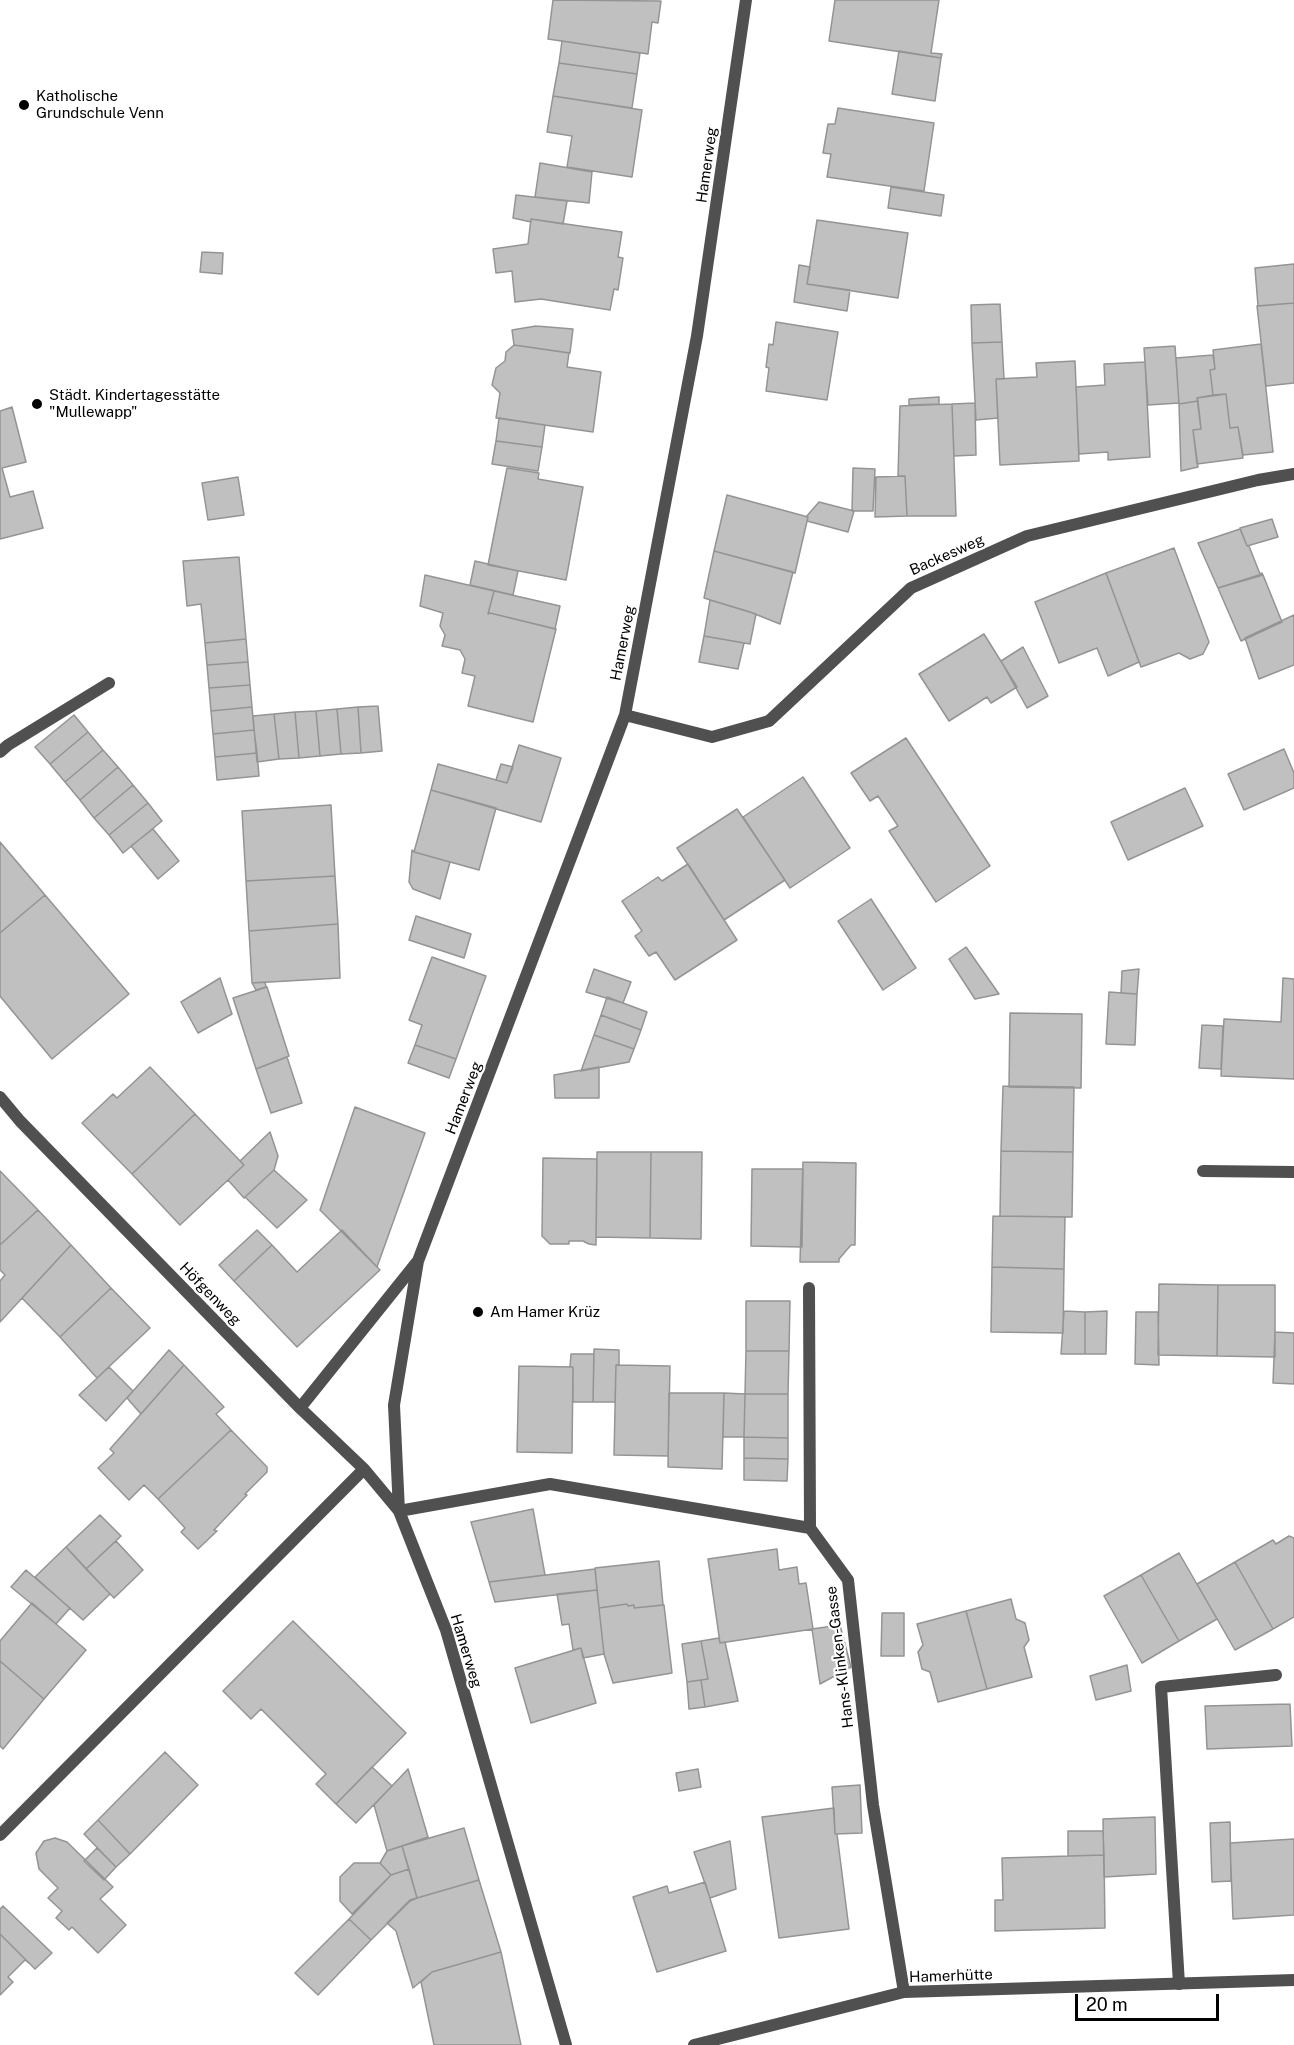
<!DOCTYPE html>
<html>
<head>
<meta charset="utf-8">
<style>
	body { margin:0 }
	#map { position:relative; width:1294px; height:2045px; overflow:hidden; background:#fff; font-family:"Public Sans",sans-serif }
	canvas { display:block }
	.scale { position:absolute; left:1075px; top:1994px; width:144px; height:27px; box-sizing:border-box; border:3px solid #000; border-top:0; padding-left:8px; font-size:18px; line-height:21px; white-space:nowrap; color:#000; -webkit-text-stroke:4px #fff; paint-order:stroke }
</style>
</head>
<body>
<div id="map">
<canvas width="1294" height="2045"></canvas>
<div class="scale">20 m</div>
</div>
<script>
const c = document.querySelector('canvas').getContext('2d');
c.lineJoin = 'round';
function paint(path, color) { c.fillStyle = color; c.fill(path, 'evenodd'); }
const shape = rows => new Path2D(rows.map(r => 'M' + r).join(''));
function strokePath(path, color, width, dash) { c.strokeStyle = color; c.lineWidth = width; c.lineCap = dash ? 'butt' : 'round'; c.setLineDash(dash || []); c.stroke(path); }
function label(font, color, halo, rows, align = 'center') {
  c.font = font + ' "Public Sans",sans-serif'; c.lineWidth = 4.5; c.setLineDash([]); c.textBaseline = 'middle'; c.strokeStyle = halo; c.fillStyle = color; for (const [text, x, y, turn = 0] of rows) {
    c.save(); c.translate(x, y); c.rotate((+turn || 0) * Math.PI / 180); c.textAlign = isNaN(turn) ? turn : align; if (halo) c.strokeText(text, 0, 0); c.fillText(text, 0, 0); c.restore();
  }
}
const building = shape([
	[553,0,661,1,658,23,652,22,648,54,548,39,553,0],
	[835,0,939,0,931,53,942,54,941,58,829,41,835,0],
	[562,41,640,53,637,74,559,63,562,41],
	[899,51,941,58,935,101,892,94,899,51],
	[559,63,637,74,632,108,553,96,559,63],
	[553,96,642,110,632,177,567,167,572,136,547,132,553,96],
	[838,108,934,123,924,191,827,177,831,154,823,153,828,124,835,124,838,108],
	[540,163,592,172,589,203,535,197,540,163],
	[891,187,944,195,941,216,888,208,891,187],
	[516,195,567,201,563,224,531,219,531,222,513,218,516,195],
	[531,219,622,232,618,257,623,258,618,290,614,289,610,310,541,299,515,302,512,271,496,273,493,249,528,244,531,219],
	[817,220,908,233,898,298,807,284,817,220],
	[202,252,223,253,222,274,200,272,202,252],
	[1294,264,1294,303,1258,306,1255,268,1294,264],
	[799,265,810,267,807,284,850,290,847,311,794,302,799,265],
	[1294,303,1294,383,1266,386,1257,306,1294,303],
	[1000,304,1002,342,972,343,971,305,1000,304],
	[776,322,838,332,827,400,766,391,769,368,766,367,769,344,773,345,776,322],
	[536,326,573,329,570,353,514,345,512,330,536,326],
	[1002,342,1004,379,996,379,998,418,976,420,972,343,1002,342],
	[1261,344,1273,452,1243,455,1238,427,1230,428,1226,394,1213,395,1210,370,1215,369,1213,350,1261,344],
	[514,345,569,353,567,367,601,372,593,432,496,418,500,393,492,385,496,368,505,361,506,352,514,345],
	[1175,346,1179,403,1148,405,1144,348,1175,346],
	[1213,355,1215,369,1210,370,1213,395,1197,398,1198,401,1179,404,1176,358,1213,355],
	[1075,361,1079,461,1000,465,996,379,1037,377,1036,363,1075,361],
	[1145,362,1150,457,1108,460,1108,452,1079,454,1076,387,1105,385,1104,364,1145,362],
	[1226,394,1230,428,1238,427,1243,458,1197,464,1193,430,1201,429,1197,398,1226,394],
	[939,397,939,404,909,405,909,399,939,397],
	[1198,401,1201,429,1193,430,1198,467,1181,471,1179,404,1198,401],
	[975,403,976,455,954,456,952,404,975,403],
	[952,404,956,516,907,516,905,476,898,476,900,406,952,404],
	[12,407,26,462,2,468,10,497,33,491,43,528,0,539,0,411,12,407],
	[499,418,545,425,542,447,496,441,499,418],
	[496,441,542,447,538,471,492,464,496,441],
	[507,468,539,473,538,479,583,487,566,580,488,565,507,468],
	[853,468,875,469,873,511,852,511,853,468],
	[905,476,907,516,875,517,876,477,905,476],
	[238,477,244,515,208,520,202,483,238,477],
	[727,495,808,517,795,573,714,551,727,495],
	[819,502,854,511,848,532,807,521,808,517,806,517,819,502],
	[1272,519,1278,537,1247,546,1240,528,1272,519],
	[1240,529,1247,546,1249,546,1260,574,1262,573,1263,575,1218,588,1198,543,1240,529],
	[1174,548,1209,642,1203,654,1190,659,1179,653,1141,667,1106,573,1174,548],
	[714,551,793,572,780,624,750,612,704,598,714,551],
	[239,557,246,639,205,643,201,604,187,606,183,561,239,557],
	[475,561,518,571,513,595,470,585,475,561],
	[1106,573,1139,662,1108,676,1097,648,1059,663,1035,602,1106,573],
	[425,575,494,591,488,614,490,613,556,629,533,722,468,706,475,676,462,673,465,659,460,650,442,646,445,635,440,626,443,613,420,606,425,575],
	[1259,575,1263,575,1282,622,1241,641,1218,588,1259,575],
	[494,591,560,606,555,629,490,613,488,614,494,591],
	[710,600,756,614,750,644,704,636,710,600],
	[1294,615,1294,665,1259,679,1245,638,1294,615],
	[984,634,1017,687,991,703,987,697,949,721,919,674,984,634],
	[704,636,744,643,738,669,699,662,704,636],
	[246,639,248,662,207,665,205,643,246,639],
	[1023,647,1048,696,1027,708,1001,661,1023,647],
	[248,662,250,685,209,688,207,665,248,662],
	[250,685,252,707,211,711,209,688,250,685],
	[378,706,382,751,361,753,358,707,378,706],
	[252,707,254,730,213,734,211,711,252,707],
	[358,707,361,753,341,754,337,709,358,707],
	[337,709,341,754,320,756,316,711,337,709],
	[316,711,320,756,299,758,295,712,316,711],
	[295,712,299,758,279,759,274,714,295,712],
	[274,714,279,759,257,762,253,716,274,714],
	[74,715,88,732,50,764,35,747,74,715],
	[254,730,257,753,215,757,213,734,254,730],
	[88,732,103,750,65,782,50,764,88,732],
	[906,738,990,866,936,902,889,831,898,826,878,796,870,801,851,773,906,738],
	[519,745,561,758,541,822,431,790,438,764,507,783,519,745],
	[1284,749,1294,773,1294,788,1244,810,1228,774,1284,749],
	[103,750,118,767,80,800,65,782,103,750],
	[257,753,259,776,217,780,215,757,257,753],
	[501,764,513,767,507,783,496,780,501,764],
	[118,767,133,785,94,818,80,800,118,767],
	[803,777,850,848,790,888,743,817,803,777],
	[133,785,148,803,109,835,94,818,133,785],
	[1185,788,1203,826,1128,860,1111,822,1185,788],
	[431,790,496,808,479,870,414,852,431,790],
	[148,803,162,821,123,853,109,835,148,803],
	[331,805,335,876,246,881,242,811,331,805],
	[737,809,785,880,724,920,677,848,737,809],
	[153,829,179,861,158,879,131,846,153,829],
	[0,842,45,895,0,933,0,842],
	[412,850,414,852,450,862,440,899,413,889,409,882,412,850],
	[688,864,737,940,675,980,656,952,649,956,635,936,642,931,622,901,658,877,662,881,688,864],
	[335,876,338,924,249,931,246,881,335,876],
	[45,895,129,994,52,1059,0,996,0,933,45,895],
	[871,899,916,968,883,990,838,921,871,899],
	[416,916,471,934,464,958,409,940,416,916],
	[338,924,340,978,252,983,249,931,338,924],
	[966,947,999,994,975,999,949,959,966,947],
	[432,957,486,976,456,1059,415,1045,422,1025,409,1020,432,957],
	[594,969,631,982,623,1003,586,992,594,969],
	[1139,969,1137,994,1121,993,1122,971,1139,969],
	[220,978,232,1014,198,1033,181,1002,220,978],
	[1283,978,1294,979,1294,1079,1221,1076,1224,1019,1281,1022,1283,978],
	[265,982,266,987,256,990,252,983,265,982],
	[267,987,289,1056,256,1069,233,998,267,987],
	[1109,992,1137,994,1135,1045,1106,1044,1109,992],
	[607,997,647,1012,641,1030,601,1015,607,997],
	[1010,1013,1082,1014,1081,1088,1009,1087,1010,1013],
	[601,1015,641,1030,634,1049,594,1035,601,1015],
	[1202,1025,1223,1026,1221,1069,1199,1068,1202,1025],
	[594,1035,634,1049,629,1062,581,1071,594,1035],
	[415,1045,456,1059,449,1078,408,1063,415,1045],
	[287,1057,302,1103,271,1113,256,1069,287,1057],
	[150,1067,195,1114,132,1174,82,1123,113,1094,117,1098,150,1067],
	[599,1067,599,1098,555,1098,554,1075,599,1067],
	[1003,1086,1074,1087,1073,1152,1001,1151,1003,1086],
	[355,1107,425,1133,377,1267,320,1210,355,1107],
	[195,1114,244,1165,180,1225,132,1174,195,1114],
	[270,1132,278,1156,274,1170,244,1198,228,1180,244,1165,240,1161,270,1132],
	[1001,1151,1073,1152,1072,1217,1000,1216,1001,1151],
	[597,1152,651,1152,650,1238,596,1237,597,1152],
	[651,1152,702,1152,701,1239,650,1238,651,1152],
	[543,1158,597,1159,596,1245,589,1244,583,1241,569,1241,569,1244,550,1244,542,1236,543,1158],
	[803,1162,856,1163,855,1245,851,1245,839,1259,839,1262,800,1262,803,1162],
	[752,1169,803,1169,802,1247,751,1246,752,1169],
	[274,1170,307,1200,277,1228,245,1197,274,1170],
	[0,1171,38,1210,0,1245,0,1171],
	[38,1210,71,1245,0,1322,0,1281,5,1275,0,1270,0,1245,38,1210],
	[993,1216,1065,1217,1064,1269,992,1267,993,1216],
	[257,1230,272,1245,234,1281,219,1265,257,1230],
	[342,1230,380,1270,297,1347,234,1281,272,1245,297,1272,342,1230],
	[71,1245,111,1288,60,1337,22,1298,71,1245],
	[992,1267,1064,1269,1063,1333,991,1332,992,1267],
	[1159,1284,1218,1285,1217,1356,1158,1355,1159,1284],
	[1218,1285,1275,1285,1275,1357,1217,1356,1218,1285],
	[111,1288,150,1328,97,1378,60,1337,111,1288],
	[746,1301,790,1301,789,1351,746,1351,746,1301],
	[1064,1311,1085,1312,1085,1354,1061,1354,1064,1311],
	[1107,1311,1106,1354,1085,1354,1085,1312,1107,1311],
	[1136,1312,1158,1312,1159,1365,1135,1364,1136,1312],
	[1275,1332,1294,1333,1294,1384,1273,1383,1275,1332],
	[594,1349,619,1350,619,1365,616,1365,615,1402,593,1402,594,1349],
	[169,1350,184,1365,141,1414,127,1398,169,1350],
	[746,1351,789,1351,788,1394,745,1394,746,1351],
	[571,1354,594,1354,593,1402,573,1402,573,1367,570,1367,571,1354],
	[184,1365,224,1407,216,1414,231,1430,158,1499,144,1485,129,1500,98,1468,114,1453,110,1449,184,1365],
	[616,1365,670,1366,668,1456,614,1455,616,1365],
	[519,1366,573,1367,572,1453,517,1452,519,1366],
	[109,1367,133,1391,106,1421,79,1395,109,1367],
	[669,1393,724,1393,722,1469,668,1467,669,1393],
	[724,1393,745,1394,744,1437,723,1437,724,1393],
	[745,1394,788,1394,788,1438,744,1437,745,1394],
	[231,1430,267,1467,267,1472,245,1494,247,1495,214,1530,217,1531,198,1549,181,1532,185,1528,158,1499,231,1430],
	[744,1437,788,1438,788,1459,744,1458,744,1437],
	[744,1458,788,1459,787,1481,744,1480,744,1458],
	[533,1509,545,1575,489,1582,471,1522,533,1509],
	[100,1515,121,1536,86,1569,66,1547,100,1515],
	[1289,1536,1294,1538,1294,1617,1273,1629,1235,1562,1273,1540,1276,1544,1289,1536],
	[116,1541,143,1570,114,1598,86,1569,116,1541],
	[66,1547,110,1594,83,1620,35,1577,66,1547],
	[777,1549,779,1570,797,1567,799,1584,806,1583,813,1629,720,1643,708,1559,777,1549],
	[1179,1553,1217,1619,1179,1641,1141,1575,1179,1553],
	[659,1561,663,1605,634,1608,634,1605,628,1606,627,1604,599,1608,595,1568,659,1561],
	[1235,1562,1273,1629,1235,1650,1197,1584,1235,1562],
	[595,1569,597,1590,495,1602,489,1582,595,1569],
	[26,1570,70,1608,56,1624,11,1587,26,1570],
	[1141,1575,1179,1641,1142,1663,1104,1596,1141,1575],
	[597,1590,604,1654,583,1658,581,1648,573,1650,569,1624,562,1625,557,1594,597,1590],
	[1011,1599,1016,1619,1025,1623,1029,1640,1024,1647,1032,1677,987,1689,966,1611,1011,1599],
	[32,1603,86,1650,44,1699,0,1661,0,1641,32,1603],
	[627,1604,628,1606,634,1605,634,1608,664,1605,672,1673,613,1683,604,1654,599,1608,627,1604],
	[966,1611,987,1689,938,1702,930,1672,922,1669,918,1652,923,1645,917,1624,966,1611],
	[882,1613,904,1613,904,1656,881,1656,882,1613],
	[293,1621,406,1733,336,1804,316,1784,326,1774,261,1709,251,1719,223,1691,293,1621],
	[840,1625,851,1667,820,1684,812,1629,840,1625],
	[719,1638,720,1643,725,1642,738,1701,705,1707,701,1680,708,1679,701,1641,719,1638],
	[701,1641,708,1679,687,1682,682,1644,701,1641],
	[581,1648,596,1703,531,1723,515,1668,581,1648],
	[0,1661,44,1699,3,1749,0,1746,0,1661],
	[1127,1665,1131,1691,1096,1700,1090,1676,1127,1665],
	[701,1680,705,1707,689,1709,687,1682,701,1680],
	[1290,1704,1292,1746,1207,1749,1205,1706,1290,1704],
	[165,1752,198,1785,130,1854,98,1820,165,1752],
	[372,1767,392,1786,356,1823,336,1804,372,1767],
	[408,1769,428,1837,387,1851,374,1805,408,1769],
	[698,1769,701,1787,679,1791,676,1773,698,1769],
	[860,1785,862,1833,835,1834,832,1787,860,1785],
	[834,1808,835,1834,837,1834,849,1929,779,1938,762,1817,834,1808],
	[1155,1817,1156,1874,1104,1877,1103,1819,1155,1817],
	[98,1820,130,1854,116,1867,84,1834,98,1820],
	[1230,1822,1231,1881,1212,1882,1210,1823,1230,1822],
	[464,1828,479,1880,417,1898,402,1846,464,1828],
	[1068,1831,1103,1831,1104,1855,1068,1856,1068,1831],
	[55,1838,67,1842,113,1887,100,1899,126,1925,98,1953,72,1927,69,1930,56,1918,62,1911,48,1898,58,1888,39,1869,36,1853,44,1841,55,1838],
	[1294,1839,1294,1915,1233,1919,1230,1843,1294,1839],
	[730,1841,736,1889,710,1898,694,1852,730,1841],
	[402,1846,409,1869,391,1875,380,1863,387,1851,402,1846],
	[97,1848,116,1867,104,1880,84,1861,97,1848],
	[1104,1855,1105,1928,995,1931,995,1900,1003,1900,1002,1858,1104,1855],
	[354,1863,380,1863,391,1875,352,1914,340,1901,340,1877,354,1863],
	[409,1869,417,1898,410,1901,371,1940,349,1919,391,1875,409,1869],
	[479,1880,501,1952,432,1972,413,1988,396,1931,387,1923,410,1900,479,1880],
	[705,1882,726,1951,657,1972,633,1897,667,1886,669,1893,705,1882],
	[3,1906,52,1953,35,1969,0,1934,0,1909,3,1906],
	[349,1919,371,1940,318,1995,295,1973,349,1919],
	[0,1934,30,1964,25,1960,8,1977,13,1982,0,1995,0,1934],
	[501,1952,521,2045,434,2045,421,1982,432,1972,501,1952]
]);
const service = shape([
	[0,752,8,745,109,683],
	[809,1288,810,1528],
	[399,1511,550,1484,810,1528,848,1580,873,1805,904,1992],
	[1179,1984,1161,1687,1276,1675]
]);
const minor = shape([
	[625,715,712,737,769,721,911,588,1027,536,1258,480,1294,474],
	[0,1097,20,1121,300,1408,364,1469,399,1511],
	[1203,1171,1294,1172],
	[300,1408,417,1262],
	[0,1835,364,1469],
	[566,2045,446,1630,399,1511,394,1405,418,1261,625,715,697,336,746,0],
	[694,2045,904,1992,1294,1980]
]);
const markers = [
	[24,105,6,"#000"],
	[37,404,6,"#000"],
	[478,1312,6,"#000"]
];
const poiNames = [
	["Katholische",36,96],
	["Grundschule Venn",36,113],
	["Städt. Kindertagesstätte",49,395],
	["\"Mullewapp\"",49,412],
	["Am Hamer Krüz",490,1312]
];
const streetNames = [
	["Hamerweg",707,165,-82],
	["Backesweg",947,555,-24],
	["Hamerweg",623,643,-79],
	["Hamerweg",464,1098,-69],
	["Höfgenweg",210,1294,46],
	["Hamerweg",466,1651,73],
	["Hans-Klinken-Gasse",840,1657,-97],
	["Hamerhütte",951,1976,-2]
];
paint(building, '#c0c0c0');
strokePath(building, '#949494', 1.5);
strokePath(service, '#505050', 12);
strokePath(minor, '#505050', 12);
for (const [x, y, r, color] of markers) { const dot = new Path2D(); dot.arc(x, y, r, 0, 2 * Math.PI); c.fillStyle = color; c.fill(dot); strokePath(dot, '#fff', 2); }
label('15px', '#000', '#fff', poiNames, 'left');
label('15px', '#000', '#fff', streetNames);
</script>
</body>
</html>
